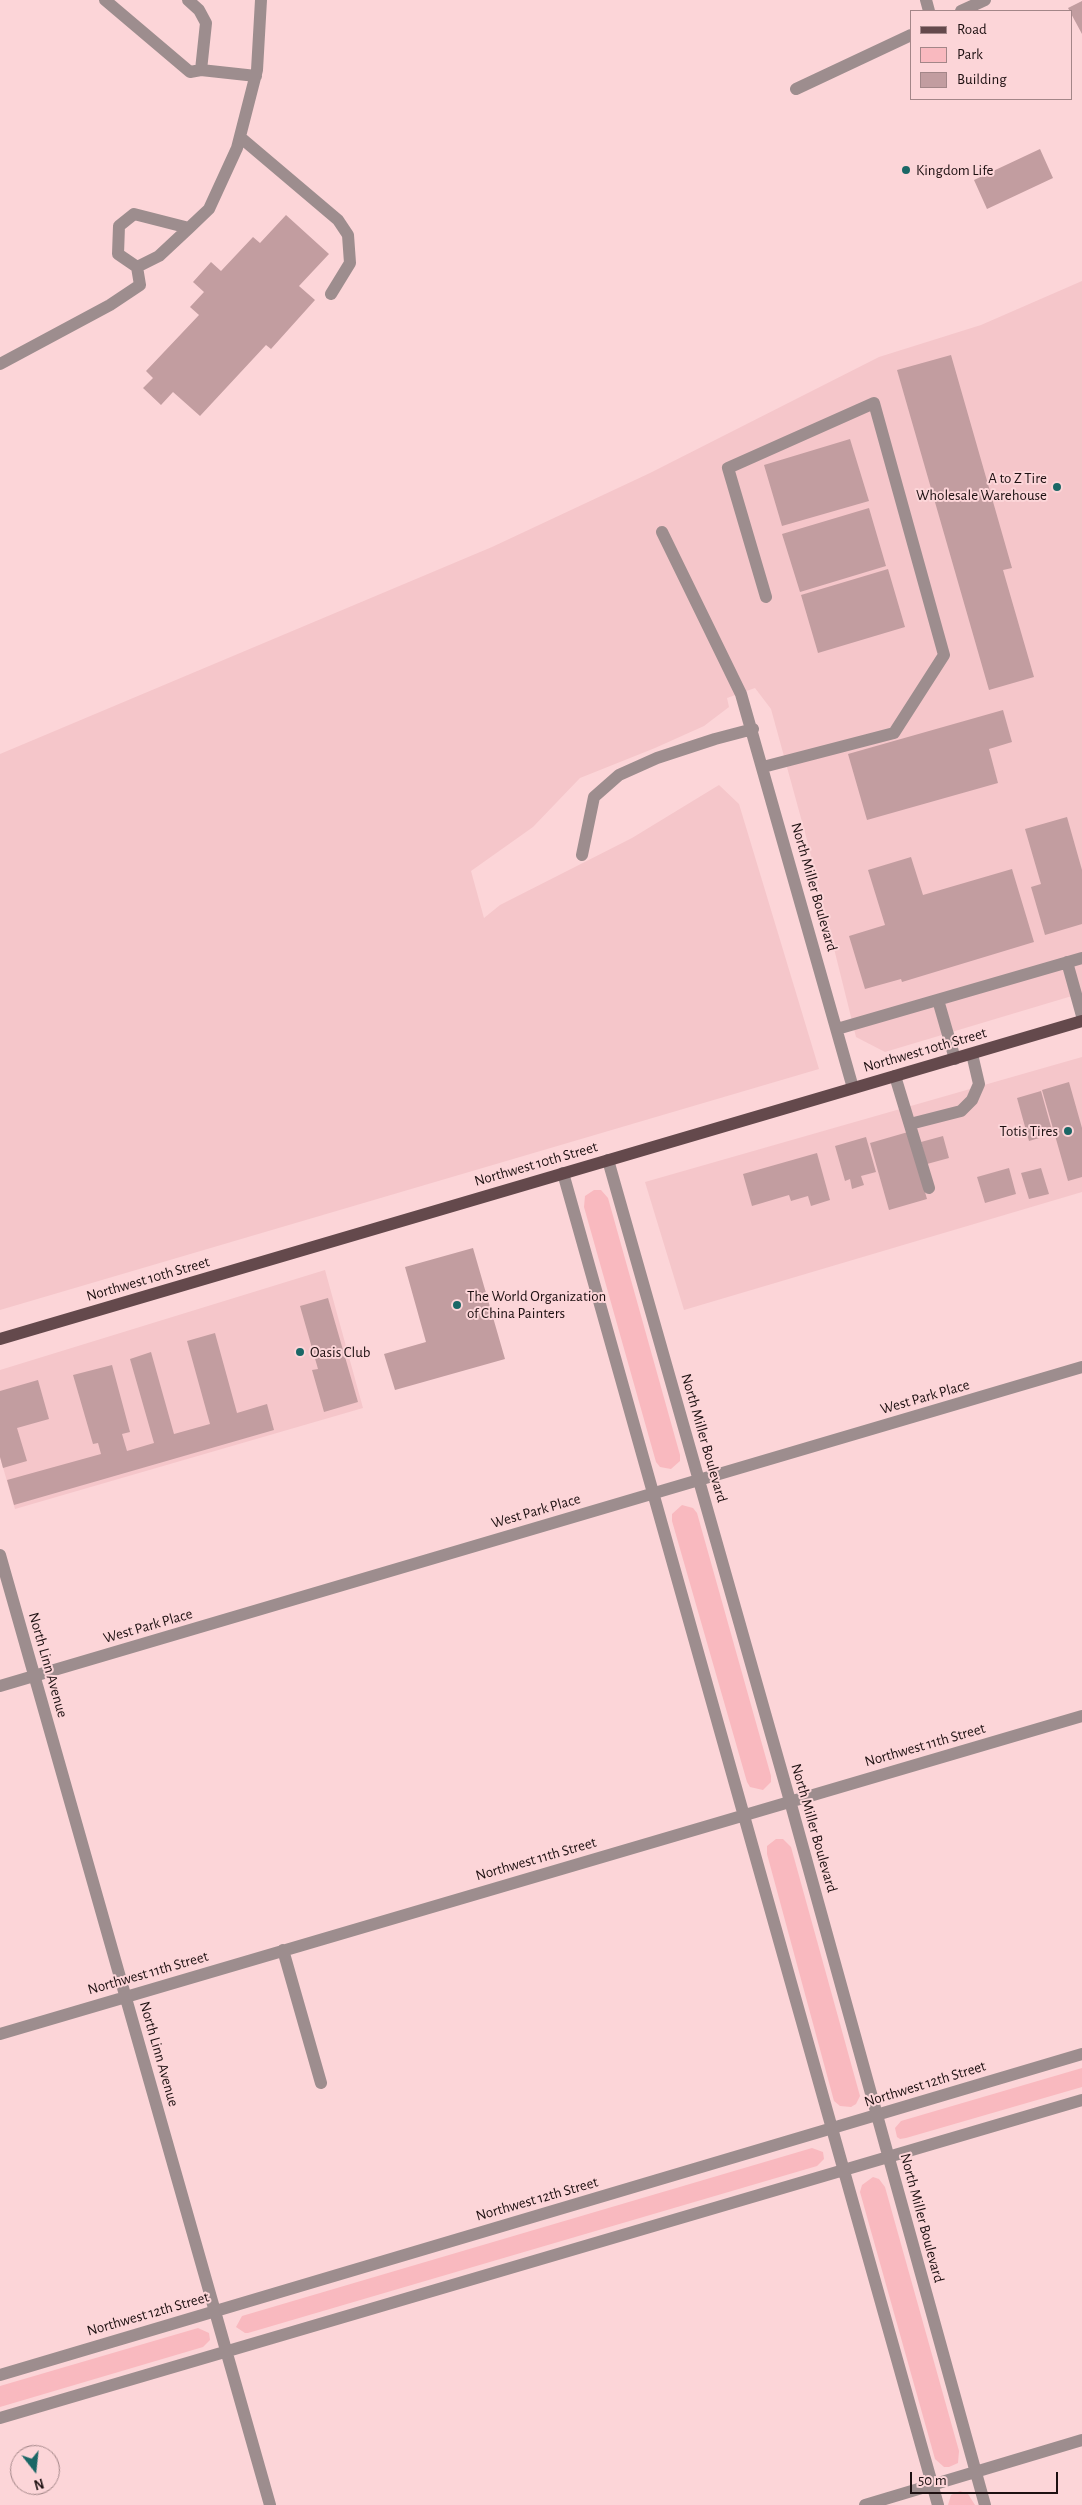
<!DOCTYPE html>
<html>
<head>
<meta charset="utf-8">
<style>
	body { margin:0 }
	#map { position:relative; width:1082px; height:2505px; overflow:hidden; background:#fcd5d8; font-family:"Alegreya Sans",sans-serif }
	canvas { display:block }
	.legend { position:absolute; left:910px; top:10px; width:162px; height:90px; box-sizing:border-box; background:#fcd5d8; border:1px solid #a38688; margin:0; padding:6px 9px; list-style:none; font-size:15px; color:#1d1011 }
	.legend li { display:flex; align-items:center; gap:10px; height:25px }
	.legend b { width:25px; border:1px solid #a38688 }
	.north { position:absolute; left:10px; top:2445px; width:50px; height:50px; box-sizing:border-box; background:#fcd5d8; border:1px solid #a38688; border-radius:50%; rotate:164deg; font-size:14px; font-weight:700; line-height:20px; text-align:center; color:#1d1011 }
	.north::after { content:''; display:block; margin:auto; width:18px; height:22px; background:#1a6766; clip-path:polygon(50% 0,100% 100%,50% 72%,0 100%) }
	.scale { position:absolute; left:910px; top:2472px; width:148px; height:22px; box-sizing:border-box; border:2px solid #1d1011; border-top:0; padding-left:6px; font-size:15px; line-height:18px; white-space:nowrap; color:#1d1011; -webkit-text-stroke:4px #fcd5d8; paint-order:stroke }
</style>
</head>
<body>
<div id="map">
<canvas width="1082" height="2505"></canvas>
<ul class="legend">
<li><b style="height:6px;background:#64494c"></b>Road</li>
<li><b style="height:14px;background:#f9b9bf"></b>Park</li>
<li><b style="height:14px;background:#c29da0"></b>Building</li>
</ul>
<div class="north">N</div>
<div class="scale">50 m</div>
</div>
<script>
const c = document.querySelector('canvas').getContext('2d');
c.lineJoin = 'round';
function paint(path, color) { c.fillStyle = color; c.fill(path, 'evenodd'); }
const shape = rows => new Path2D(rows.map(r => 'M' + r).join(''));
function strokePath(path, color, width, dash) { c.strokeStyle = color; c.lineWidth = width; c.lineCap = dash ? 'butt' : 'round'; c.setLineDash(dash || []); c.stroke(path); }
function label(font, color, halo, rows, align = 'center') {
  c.font = font + ' "Alegreya Sans",sans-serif'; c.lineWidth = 4; c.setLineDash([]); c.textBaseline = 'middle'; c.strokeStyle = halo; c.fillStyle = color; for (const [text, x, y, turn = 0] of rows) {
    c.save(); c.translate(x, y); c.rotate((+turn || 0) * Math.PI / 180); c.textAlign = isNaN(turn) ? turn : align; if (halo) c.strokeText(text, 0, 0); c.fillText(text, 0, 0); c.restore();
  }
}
const built = shape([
	[1082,281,1082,993,885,1052,856,1037,807,840,771,709,755,688,727,698,729,707,704,726,655,748,580,778,533,827,471,871,484,918,500,905,632,838,719,785,739,804,819,1069,0,1310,0,754,492,547,650,473,879,357,981,325],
	[1082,1057,1082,1192,684,1310,645,1182],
	[325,1270,363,1408,15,1509,0,1457,0,1370]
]);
const green = shape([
	[594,1190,601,1190,608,1198,680,1455,680,1461,671,1469,660,1467,656,1462,584,1207,585,1196],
	[682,1505,693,1508,697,1513,771,1776,771,1782,763,1790,750,1787,747,1782,672,1521,672,1514],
	[776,1839,783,1839,791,1847,860,2096,856,2104,851,2107,840,2106,834,2101,767,1854,767,1846],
	[1082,2068,1082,2087,906,2138,900,2139,897,2137,895,2128,901,2121],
	[812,2148,823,2152,824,2159,817,2166,248,2333,245,2333,236,2327,242,2316],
	[873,2177,879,2179,885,2187,959,2451,958,2463,949,2467,944,2467,935,2459,860,2192,862,2185],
	[198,2328,209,2333,210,2340,203,2347,0,2407,0,2386],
	[960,2491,968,2494,975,2505,948,2505,951,2495]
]);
const building = shape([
	[1082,1,1082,34,1068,8],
	[1040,149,1053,178,987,209,974,180],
	[286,215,329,254,299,286,315,300,271,349,266,345,200,416,173,392,161,405,143,388,153,378,146,371,199,315,190,307,204,292,193,282,211,262,221,271,253,237,260,243],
	[951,355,1012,568,1003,570,1034,677,989,690,897,370],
	[850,439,869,501,782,526,764,465],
	[869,508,886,566,800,592,782,534],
	[888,569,905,627,818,653,801,595],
	[1003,710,1012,742,989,749,998,783,867,820,848,754],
	[1067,817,1082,870,1082,924,1045,935,1031,887,1041,884,1025,829],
	[911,857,923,895,1012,869,1034,942,902,982,901,979,865,989,849,936,885,925,868,870],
	[1069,1082,1082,1128,1082,1177,1068,1181,1042,1090],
	[1041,1091,1053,1134,1029,1141,1017,1098],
	[908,1132,927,1199,889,1210,870,1143],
	[943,1136,949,1158,927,1164,921,1142],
	[866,1137,876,1172,861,1176,864,1185,852,1189,850,1179,845,1181,835,1146],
	[817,1153,830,1200,811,1206,808,1196,791,1201,789,1195,752,1206,743,1174],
	[1009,1168,1016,1194,985,1203,977,1177],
	[1041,1168,1049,1194,1029,1199,1021,1173],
	[473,1248,505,1359,395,1390,384,1354,426,1342,405,1267],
	[328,1298,358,1402,324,1412,312,1370,318,1369,300,1306],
	[215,1333,237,1413,267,1404,274,1430,14,1505,7,1480,101,1454,98,1443,93,1444,73,1375,112,1365,130,1432,122,1434,127,1451,154,1443,130,1359,151,1352,174,1434,210,1424,187,1341],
	[38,1380,49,1419,17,1428,27,1461,3,1468,0,1457,0,1391]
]);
const minor = shape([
	[105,0,190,72,201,70],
	[188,0,199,10,206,23,201,70,256,76],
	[926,0,929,11],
	[961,11,985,0],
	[796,89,911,35],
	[240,137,338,220,348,235,350,263,331,294],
	[189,228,134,214,119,226,118,254,137,267,159,256,189,228,209,209,237,148,257,70,261,0],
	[0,364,110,305,140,285,137,267],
	[662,532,741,694,853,1088],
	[763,767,894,733,944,655,874,403,728,468,766,597],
	[582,855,594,797,619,775,657,758,715,739,753,729],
	[1067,962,1082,1016],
	[938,1000,955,1059],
	[837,1029,1082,958],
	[895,1076,929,1188],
	[910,1124,961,1111,972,1100,979,1084,972,1054],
	[608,1160,790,1801,985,2505],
	[563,1173,938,2505],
	[0,1555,270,2505],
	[0,1686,1082,1367],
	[283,1950,321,2083],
	[0,2034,1082,1716],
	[0,2375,1082,2054],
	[0,2418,1082,2100],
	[865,2505,1082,2440]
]);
const major = shape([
	[0,1339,1082,1021]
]);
const markers = [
	[906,170,5,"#1a6766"],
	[1057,487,5,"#1a6766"],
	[1068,1131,5,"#1a6766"],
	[457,1305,5,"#1a6766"],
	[300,1352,5,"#1a6766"]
];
const poiNames = [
	["Kingdom Life",916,170],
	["A to Z Tire",1047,478,"right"],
	["Wholesale Warehouse",1047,495,"right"],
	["Totis Tires",1058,1131,"right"],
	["The World Organization",467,1296],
	["of China Painters",467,1313],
	["Oasis Club",310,1352]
];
const streetNames = [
	["North Miller Boulevard",814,887,74],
	["Northwest 10th Street",925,1050,-16],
	["Northwest 10th Street",536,1164,-16],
	["Northwest 10th Street",148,1279,-16],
	["West Park Place",925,1397,-16],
	["North Miller Boulevard",704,1438,74],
	["West Park Place",536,1511,-16],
	["West Park Place",148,1626,-16],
	["North Linn Avenue",48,1665,74],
	["Northwest 11th Street",925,1745,-16],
	["North Miller Boulevard",814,1828,74],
	["Northwest 11th Street",536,1859,-16],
	["Northwest 11th Street",148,1973,-16],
	["North Linn Avenue",159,2054,74],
	["Northwest 12th Street",925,2084,-17],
	["Northwest 12th Street",537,2199,-16],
	["North Miller Boulevard",922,2218,75],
	["Northwest 12th Street",148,2314,-16]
];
paint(built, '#f5c6ca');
paint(green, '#f9b9bf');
paint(building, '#c29da0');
strokePath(minor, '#9d8d8e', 12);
strokePath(major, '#64494c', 12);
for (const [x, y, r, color] of markers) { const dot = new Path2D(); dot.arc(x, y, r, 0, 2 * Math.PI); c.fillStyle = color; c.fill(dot); strokePath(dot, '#fcd5d8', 2); }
label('15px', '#1d1011', '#fcd5d8', poiNames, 'left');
label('15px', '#1d1011', '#fcd5d8', streetNames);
</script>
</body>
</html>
